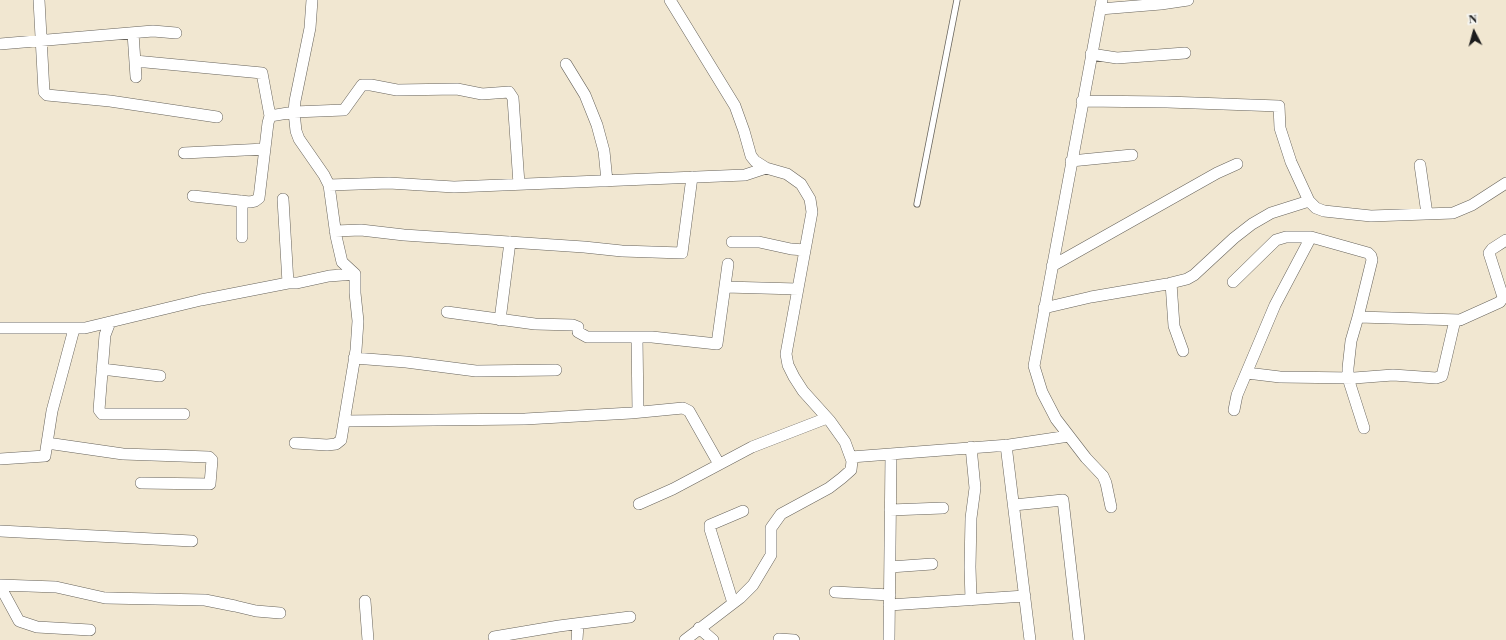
<!DOCTYPE html>
<html>
<head>
<meta charset="utf-8">
<style>
	body { margin:0 }
	#map { position:relative; width:1506px; height:640px; overflow:hidden; background:#f1e7d1; font-family:"Libre Bodoni",serif }
	canvas { display:block }
	.north { position:absolute; left:1454px; top:12px; width:40px; height:40px; -webkit-text-stroke:3px #f6f6f2; paint-order:stroke; rotate:354deg; font-size:11px; font-weight:700; line-height:16px; text-align:center; color:#1c1c1c }
	.north::after { content:''; display:block; margin:auto; width:14px; height:18px; background:#1c1c1c; clip-path:polygon(50% 0,100% 100%,50% 72%,0 100%) }
</style>
</head>
<body>
<div id="map">
<canvas width="1506" height="640"></canvas>
<div class="north">N</div>
</div>
<script>
const c = document.querySelector('canvas').getContext('2d');
c.lineJoin = 'round';
const shape = rows => new Path2D(rows.map(r => 'M' + r).join(''));
function strokePath(path, color, width, dash) { c.strokeStyle = color; c.lineWidth = width; c.lineCap = dash ? 'butt' : 'round'; c.setLineDash(dash || []); c.stroke(path); }
const lane = shape([
	[917,204,957,0]
]);
const street = shape([
	[39,0,44,92,47,95,110,101,217,117],
	[670,0,735,106,744,131,751,156,755,161,766,168,787,174,801,184,810,199,812,212,786,354,788,365,794,377,803,391,830,421,845,442,852,461,851,470,842,478,829,488,781,514,771,528,771,555,753,585,740,598,685,640],
	[1102,0,1034,366,1042,392,1056,419,1086,458,1103,476,1106,483,1111,507],
	[1100,9,1161,4,1188,0],
	[133,33,136,77],
	[0,44,153,31,176,33],
	[1091,54,1117,58,1185,53],
	[135,61,262,73,270,116],
	[566,64,585,95,597,125,604,151,607,181],
	[1082,101,1167,102,1279,106,1280,128,1291,162,1309,201,1316,208,1324,211,1371,216,1453,213,1472,205,1506,183],
	[184,153,265,149],
	[1071,161,1132,155],
	[1420,165,1427,214],
	[329,185,389,183,454,187,745,175,766,168],
	[193,196,250,202,255,201,259,198,268,123,270,116,294,112,344,110,362,85,371,85,397,90,457,89,482,94,509,92,513,98,519,184],
	[283,199,288,283],
	[335,231,361,230,404,235,584,247,622,251,682,253,692,177],
	[242,237,242,201],
	[732,242,759,242,791,249,805,250],
	[1052,266,1217,173,1237,164],
	[1233,282,1276,240,1286,237,1311,237],
	[1171,283,1174,326,1183,351],
	[725,287,798,289],
	[1044,308,1091,297,1167,284,1187,279,1194,275,1234,238,1252,224,1271,213,1309,201],
	[447,312,535,324,573,325,578,327,578,332,587,337,652,337,717,344,728,264],
	[1358,317,1460,320,1500,302,1503,297,1489,253,1492,249,1506,240],
	[500,320,510,242],
	[110,322,105,335,99,410,102,414,184,414],
	[0,328,85,328,201,300,288,283,297,283,329,276,355,274],
	[637,337,638,412],
	[354,358,406,362,476,371,556,370],
	[102,369,160,376],
	[1247,373,1280,377,1354,378,1393,375,1436,378,1442,376,1455,320],
	[1234,410,1237,395,1275,305,1311,237,1368,253,1371,256,1372,260,1358,317,1351,341,1348,368,1348,378,1364,428],
	[344,421,525,419,631,413,683,408,689,411,719,464],
	[47,443,123,454,209,457,212,460,210,484,141,483],
	[295,443,327,445,336,444,341,440,356,350,358,321,355,293,355,274,342,262,336,236,329,185,324,175,299,139,296,131,294,112,295,101,310,28,312,0],
	[1006,445,1030,640],
	[971,447,975,488,971,518,970,567,971,600],
	[851,457,1009,445,1069,436],
	[0,459,45,456,52,411,74,329],
	[639,504,673,489,752,447,827,418],
	[1014,505,1063,500,1079,640],
	[890,510,943,508],
	[0,531,192,541],
	[890,567,932,564],
	[0,585,56,587,105,598,205,600,235,606,256,611,280,613],
	[0,586,19,621,37,627,90,630],
	[835,592,890,595],
	[365,601,368,640],
	[733,603,710,529,710,525,743,511],
	[889,605,1025,596],
	[699,628,713,640],
	[494,637,559,626,630,617],
	[779,639,794,640],
	[577,640,578,624],
	[889,640,891,454]
]);
strokePath(lane, '#67635b', 7);
strokePath(street, '#67635b', 12);
strokePath(lane, '#fff', 5.5);
strokePath(street, '#fff', 11);
</script>
</body>
</html>
